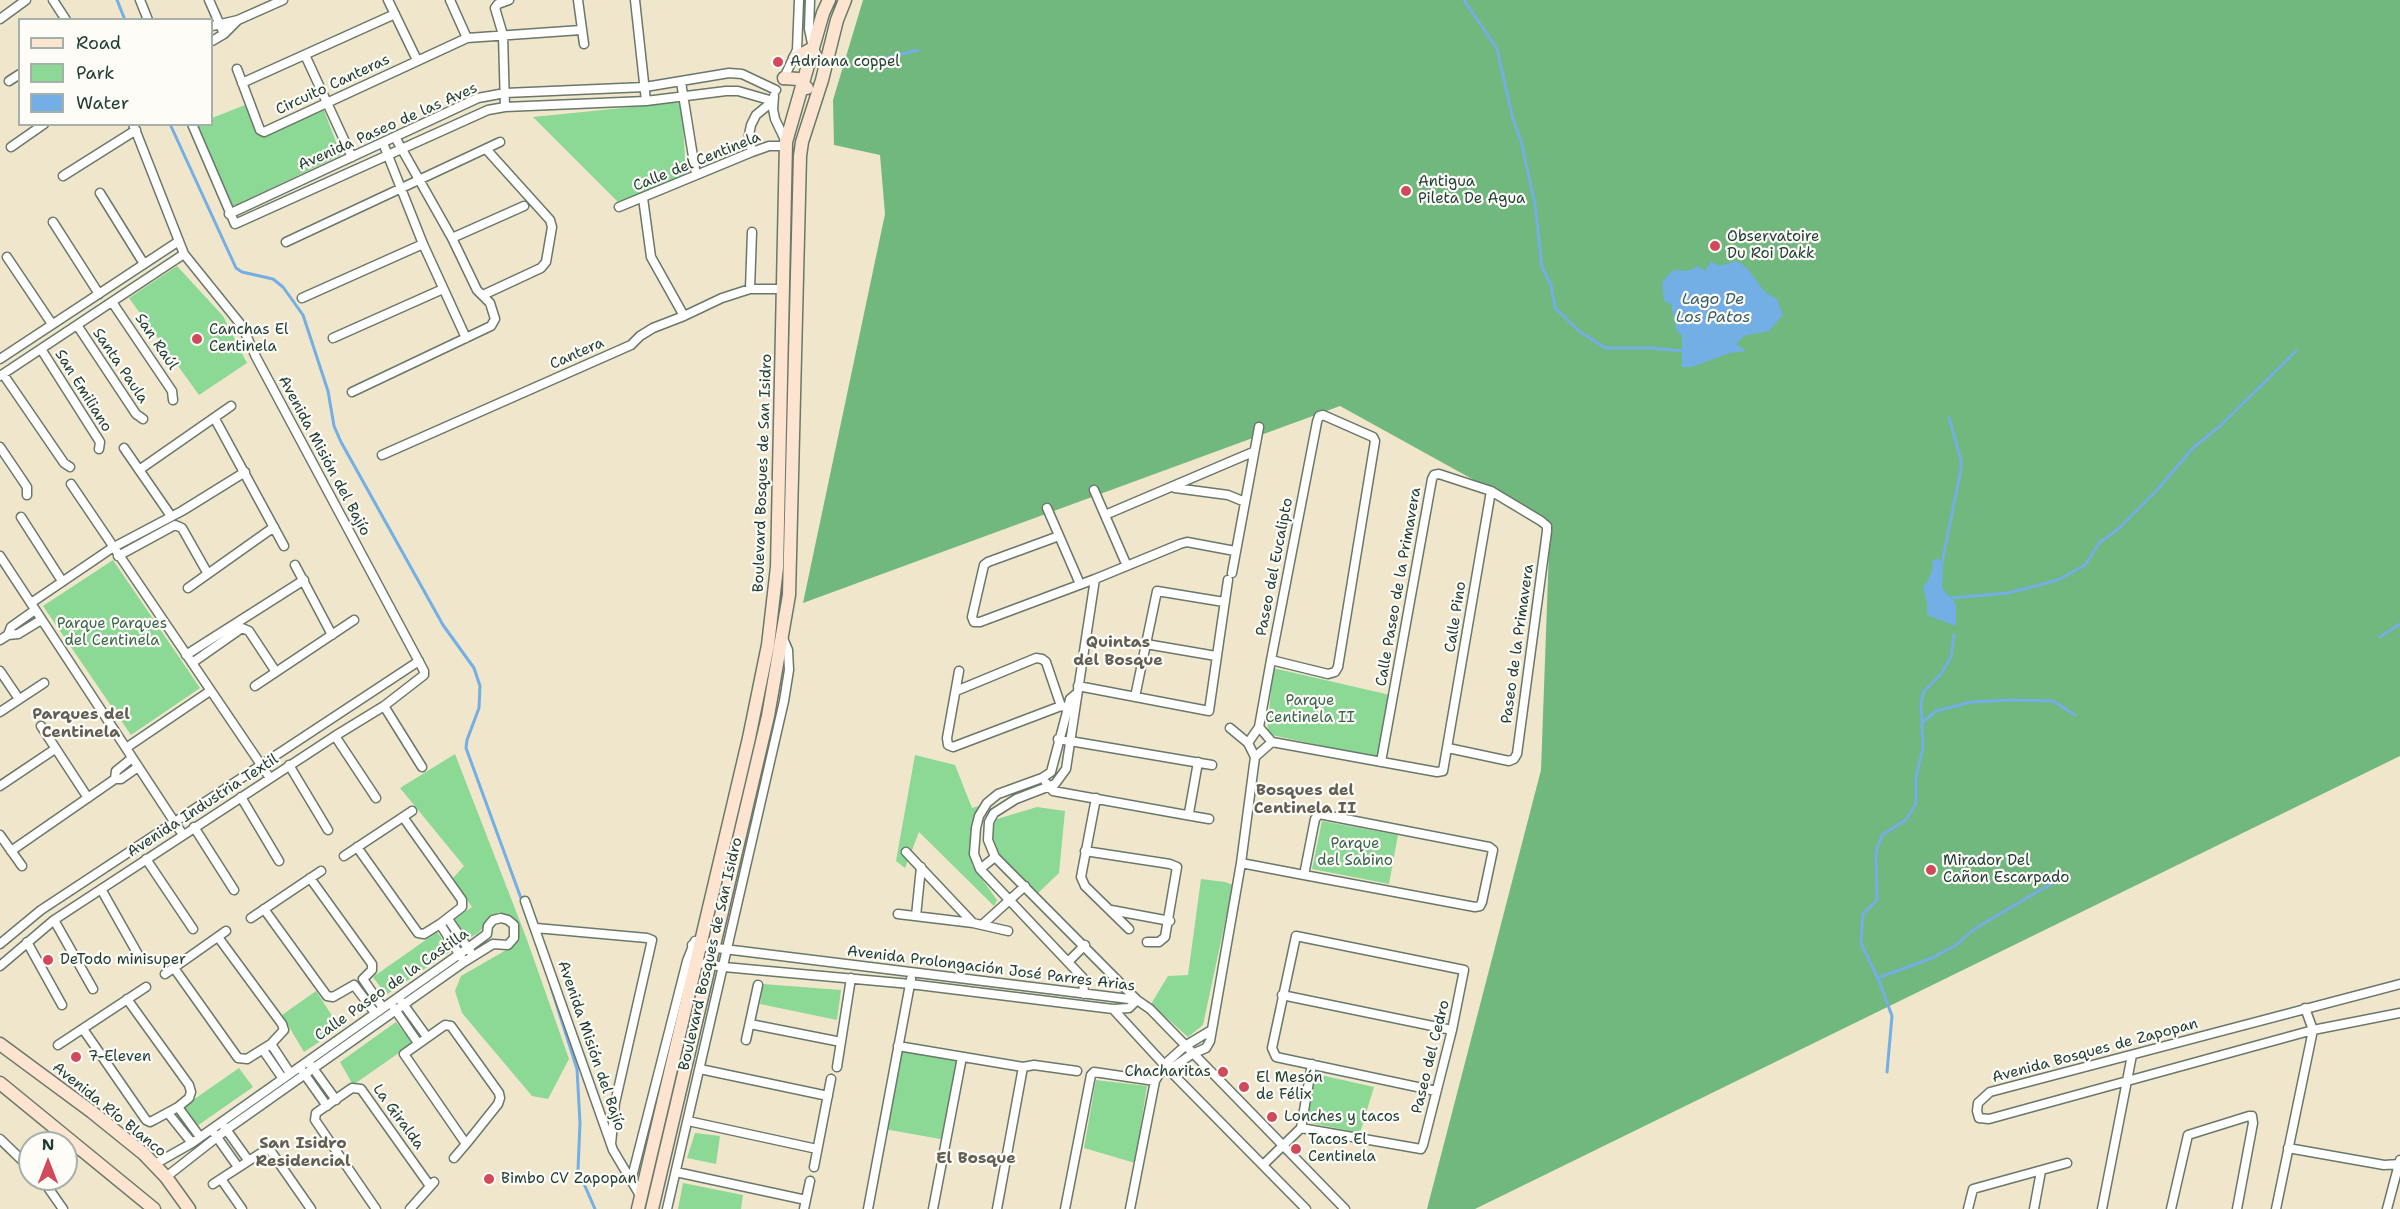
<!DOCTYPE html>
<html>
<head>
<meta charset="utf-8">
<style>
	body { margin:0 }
	#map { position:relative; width:2400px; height:1209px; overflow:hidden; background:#f0e6cc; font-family:"Shantell Sans",sans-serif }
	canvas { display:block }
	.legend { position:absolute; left:18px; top:18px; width:195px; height:108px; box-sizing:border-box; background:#fdfcf7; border:2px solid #a4b0a9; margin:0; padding:8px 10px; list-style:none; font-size:18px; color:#1f3d34 }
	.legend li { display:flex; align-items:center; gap:12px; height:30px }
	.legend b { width:30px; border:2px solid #a4b0a9 }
	.north { position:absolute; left:18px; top:1131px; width:60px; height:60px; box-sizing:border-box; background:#fdfcf7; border:2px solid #a4b0a9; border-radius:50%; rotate:0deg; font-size:16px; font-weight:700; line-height:24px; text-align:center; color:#1f3d34 }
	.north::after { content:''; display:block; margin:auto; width:21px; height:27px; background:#d1495b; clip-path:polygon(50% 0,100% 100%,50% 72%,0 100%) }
</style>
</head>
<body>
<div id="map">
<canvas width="2400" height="1209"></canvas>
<ul class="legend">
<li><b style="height:8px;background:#fde4d1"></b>Road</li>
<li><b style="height:16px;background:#8cd895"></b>Park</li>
<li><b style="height:16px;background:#73aee4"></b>Water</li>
</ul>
<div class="north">N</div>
</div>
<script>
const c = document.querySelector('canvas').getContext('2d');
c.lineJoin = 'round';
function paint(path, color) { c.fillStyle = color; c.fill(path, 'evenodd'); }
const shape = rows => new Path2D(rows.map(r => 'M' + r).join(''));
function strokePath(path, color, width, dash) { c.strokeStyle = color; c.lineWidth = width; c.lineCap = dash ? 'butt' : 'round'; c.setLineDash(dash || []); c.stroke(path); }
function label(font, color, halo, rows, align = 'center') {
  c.font = font + ' "Shantell Sans",sans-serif'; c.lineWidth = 4.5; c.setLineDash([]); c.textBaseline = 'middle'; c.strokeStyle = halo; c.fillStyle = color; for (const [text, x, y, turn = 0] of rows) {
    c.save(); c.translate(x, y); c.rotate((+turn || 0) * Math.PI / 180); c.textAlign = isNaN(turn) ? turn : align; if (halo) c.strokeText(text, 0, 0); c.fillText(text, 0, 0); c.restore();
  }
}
const green = shape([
	[682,102,686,179,624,208,533,117],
	[245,105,261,135,323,108,341,155,232,207,198,125,212,124,212,118],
	[177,266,223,316,247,363,199,395,129,298],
	[113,560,200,688,131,735,43,606],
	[1273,668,1390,695,1379,758,1267,734],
	[455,754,526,937,569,1059,548,1099,532,1096,462,1013,455,991,461,976,515,945,517,921,499,912,478,933,468,939,454,919,472,907,452,879,464,866,400,788],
	[915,755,955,765,972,808,982,805,973,836,972,865,997,900,994,906,919,832,905,868,896,861],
	[1037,807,1065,811,1059,873,1036,895,993,851,989,835,997,819],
	[1322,821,1398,835,1389,884,1312,869],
	[1201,879,1225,882,1233,885,1203,1025,1188,1037,1151,1004,1168,976,1188,975],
	[437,932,451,951,386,995,373,977],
	[763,984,841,990,837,1020,760,1004],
	[316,991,340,1028,304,1052,282,1015],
	[396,1022,413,1043,353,1085,340,1062],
	[900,1050,962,1058,946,1140,884,1129],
	[239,1068,253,1087,197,1126,183,1107],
	[1316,1074,1374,1087,1360,1133,1306,1122],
	[1096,1080,1147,1086,1135,1163,1084,1148],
	[695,1133,720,1136,716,1164,687,1158],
	[683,1183,743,1195,741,1209,678,1209]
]);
const forest = shape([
	[863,0,2400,0,2400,756,1475,1209,1427,1209,1541,770,1550,522,1340,406,803,603,885,214,880,155,834,145,833,100]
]);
const water = shape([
	[1711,261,1719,266,1737,261,1747,268,1765,292,1777,299,1783,315,1769,331,1744,336,1736,344,1746,351,1730,353,1692,367,1682,367,1682,335,1677,332,1671,304,1664,301,1662,282,1673,270,1688,271,1698,266,1705,271],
	[1938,558,1943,565,1942,588,1956,604,1956,626,1927,615,1927,604,1923,586,1928,581,1933,567,1932,561]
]);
const stream = shape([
	[117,0,125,20],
	[1464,0,1497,49,1513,119,1521,141,1535,205,1542,267,1551,285,1555,308,1579,331,1605,348,1651,348,1682,351],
	[860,65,918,50],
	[170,124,236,268,242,272,273,279,283,287,303,315,328,391,334,426,341,442,443,625,474,668,480,686,479,708,467,740,466,748,522,901],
	[1942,563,1961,469,1961,460,1949,418],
	[1951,598,2008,593,2058,580,2085,565,2100,542,2117,530,2158,489,2193,448,2220,426,2296,351],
	[2380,637,2400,624],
	[1923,722,1936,711,1971,702,2013,700,2053,701,2075,715],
	[1878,978,1932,958,1956,945,1973,930,2035,893,2065,877],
	[551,987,577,1069,580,1123,578,1170,595,1209],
	[1887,1072,1892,1016,1879,981,1861,943,1863,914,1877,900,1876,852,1882,835,1906,820,1916,804,1916,777,1923,748,1921,702,1924,691,1941,674,1951,657,1954,635]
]);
const street = shape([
	[53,0,66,20],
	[140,0,148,20],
	[209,0,224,34],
	[388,0,417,60],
	[450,0,467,38],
	[578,0,584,44],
	[635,0,646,101],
	[810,0,809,29,813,48,825,69],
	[0,19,26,0],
	[212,26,238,20,283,0],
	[212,41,224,34,237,21],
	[305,55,352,157],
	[237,69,260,130,264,132,467,38,581,30],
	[783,80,797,50,799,0],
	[9,81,20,74],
	[681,82,695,169],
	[242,83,395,14],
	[774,96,773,109,775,119,786,142],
	[505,107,503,35,495,8,498,4,509,0],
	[192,124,235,224,488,110,505,107,646,101,726,91,738,91,773,101],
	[383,143,423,244,466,338],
	[11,147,44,124],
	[752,152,749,135,751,125,756,115,773,101],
	[63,176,136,130],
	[100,193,144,264],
	[643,198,651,257,684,316],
	[619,207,752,152,769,146,786,146],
	[229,214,478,98,505,93,645,87,729,73,742,74,776,90],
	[53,222,99,294],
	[452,238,524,206],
	[286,242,500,142],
	[7,257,52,324],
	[750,289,752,232],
	[483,295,541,268,546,262,552,227,550,220,486,149],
	[302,298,423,244],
	[112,302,172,391,173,400],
	[77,325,136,414,143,419],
	[333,338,443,289],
	[41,349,100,442,99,449],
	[0,359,179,241],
	[3,374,64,463,70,467],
	[0,376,184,254],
	[352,392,491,326,495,319,490,303,477,290,452,238,395,137],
	[215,419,284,546],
	[0,447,27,487,27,495],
	[124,448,171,516],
	[382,455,631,345,640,336,653,328,684,316,722,298,750,289,783,289],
	[139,470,231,406],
	[71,484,270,778],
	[1175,488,1228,495,1245,502],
	[1094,490,1127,566],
	[1047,508,1080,584],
	[1105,515,1253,452],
	[21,517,62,581],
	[1059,536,988,562,984,565,972,617,974,622,980,622,1095,579,1180,544,1187,542,1235,551],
	[0,556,183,835],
	[118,556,175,525,182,528,208,574],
	[295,565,332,635],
	[1232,573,1259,427],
	[1095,579,1066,769,1055,784,1016,799,994,813,989,822,988,840,995,857,1137,1000,1150,1009,1345,1209],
	[188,588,274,527],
	[31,603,112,548,182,511,245,472],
	[8,635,11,627,35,610],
	[0,640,8,635,18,634,41,620],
	[1146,644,1216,656],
	[186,655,304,580],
	[192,663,242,628,249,631,276,672],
	[0,671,19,699],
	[959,671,947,738,948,745,953,747,1061,706,1073,709],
	[255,686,354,620],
	[1078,686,1209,711,1228,580],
	[956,691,1036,658,1042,659,1046,662,1061,706],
	[1076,694,1070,699,1068,708,1051,772,1042,778,998,794,987,803,979,816,976,828,974,854,980,869,1083,978,1084,994],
	[1135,697,1157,591,1224,602],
	[384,706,422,767],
	[0,712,44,683],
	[41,726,88,798],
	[1259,727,1271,660,1317,422,1319,416,1323,415,1373,437,1375,441,1338,667,1335,672,1328,674,1271,660],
	[1259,727,1272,742],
	[1230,728,1248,743,1255,757],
	[335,736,376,798],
	[1058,739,1212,765],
	[1272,742,1437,772,1443,771,1491,491],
	[1248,743,1259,727],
	[126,748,210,691],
	[1255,757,1272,742],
	[1381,762,1432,479,1434,475,1439,474,1491,491,1541,521,1547,526,1547,531,1517,754,1514,759,1509,761,1448,748],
	[289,765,328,830],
	[115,779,116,771,132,758],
	[1046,783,1053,791,1186,815,1189,813,1198,762],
	[0,786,55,749],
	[241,797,279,861],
	[1096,798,1081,877,1085,886,1129,929],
	[1186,815,1209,819],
	[194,827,234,890],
	[0,835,22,866],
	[357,847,418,933,424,934,440,924,462,907,462,900,403,817],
	[11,851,115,779,121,779,138,767],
	[1085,851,1170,864,1177,867,1165,937,1159,942,1147,942],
	[906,852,973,923],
	[344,856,412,811],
	[146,859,193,929],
	[1241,863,1304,875,1475,907,1480,906,1482,902,1493,850,1489,847,1319,814,1315,819,1304,875],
	[980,869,995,857],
	[310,878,372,964,372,970,363,979,383,1008],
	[101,889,140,958],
	[525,901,613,1150,641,1197],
	[264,909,327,996,333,997,354,985,375,1013],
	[1111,910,1170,921],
	[898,914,973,923,1008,931],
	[916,916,921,867],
	[251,918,321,871],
	[448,919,470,951],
	[54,920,93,989],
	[440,924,461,957],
	[982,925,1025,886],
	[536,928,647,938,652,940,615,1103,611,1144],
	[27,942,62,1005],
	[0,944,41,910,419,661],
	[692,945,1137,1000],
	[687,961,724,967,910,984,1113,1009,1129,1008,1137,1000],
	[1068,962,1085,945],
	[0,966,54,920,335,736,384,706,424,675,424,671,256,357,242,326,184,254,133,124],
	[174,968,238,1058,247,1059,271,1044,284,1030,282,1024,218,937],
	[165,974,226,931],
	[2400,984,1990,1092,1978,1103,1977,1111,1979,1118,1989,1119,2313,1030,2400,1013],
	[1282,995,1452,1030],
	[401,1001,427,1037],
	[394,1008,418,1043],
	[1113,1009,1169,1070,1306,1209],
	[750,1024,841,1042],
	[83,1029,146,1120,150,1122,154,1120,178,1107,189,1098,191,1092,189,1085,127,999],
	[746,1040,758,985],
	[271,1044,290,1073],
	[58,1045,146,987],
	[898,1046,1023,1067,1034,1065,1077,1071],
	[263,1050,283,1079],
	[310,1064,336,1100],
	[837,1067,851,978],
	[700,1069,828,1096],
	[303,1072,327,1106],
	[1162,1072,1169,1070,1192,1054,1206,1048,1210,1041,1241,863,1255,757],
	[178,1107,200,1137],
	[168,1113,192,1143],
	[688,1121,817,1149],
	[223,1125,248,1160],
	[1301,1128,1421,1149,1423,1145,1452,1030,1464,970,1296,936,1272,1048,1276,1057,1436,1091],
	[214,1133,238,1167],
	[0,1139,30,1168],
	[2288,1148,2384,1165,2400,1164],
	[454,1158,466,1144,498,1104,500,1098,499,1093,451,1026,445,1025,404,1054,466,1144],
	[155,1164,192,1143,468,948,487,934,488,926,493,920,501,918,508,920,514,925,514,938,508,945,493,944,464,962,226,1130,166,1177],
	[1263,1165,1301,1128,1312,1064],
	[814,1167,831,1079],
	[676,1172,806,1200],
	[42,1179,63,1209],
	[221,1179,242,1209],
	[631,1181,687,961,695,941],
	[213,1184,267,1149,270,1150,311,1209],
	[376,1209,315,1120,316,1113,352,1088,361,1089,430,1186],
	[410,1209,434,1182],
	[667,1209,784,701,789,670,788,650,782,636],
	[804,1209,810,1181],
	[868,1209,911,979],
	[933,1209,962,1057],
	[997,1209,1023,1067],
	[1065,1209,1091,1075,1094,1072,1155,1081],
	[1130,1209,1155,1081,1165,1064,1185,1046,1210,1031],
	[1968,1209,1973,1189,2067,1163],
	[2034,1209,2041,1171],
	[2102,1209,2132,1055],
	[2171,1209,2188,1135,2249,1116,2252,1116,2253,1123,2237,1209],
	[2276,1209,2313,1030,2305,1008],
	[2387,1209,2400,1160]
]);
const secondary = shape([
	[795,58,813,48],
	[784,78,798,79,807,88],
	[0,1044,92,1112,144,1154,166,1177,189,1209],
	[0,1083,154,1209],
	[638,1209,749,738,768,645,777,567,786,142,823,13,829,0],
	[652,1209,768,716,789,595,800,156,802,142,822,80,837,20,845,0]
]);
const markers = [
	[778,62,6,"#d1495b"],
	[1406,191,6,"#d1495b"],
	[1715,246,6,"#d1495b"],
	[197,339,6,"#d1495b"],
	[1931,870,6,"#d1495b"],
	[48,960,6,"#d1495b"],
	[76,1057,6,"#d1495b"],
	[1223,1072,6,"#d1495b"],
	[1244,1087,6,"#d1495b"],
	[1272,1117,6,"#d1495b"],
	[1296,1149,6,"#d1495b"],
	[489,1179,6,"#d1495b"]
];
const poiNames = [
	["Adriana coppel",790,62],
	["Antigua",1418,182],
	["Pileta De Agua",1418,199],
	["Observatoire",1727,237],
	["Du Roi Dakk",1727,254],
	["Canchas El",209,330],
	["Centinela",209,347],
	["Mirador Del",1943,861],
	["Cañon Escarpado",1943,878],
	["DeTodo minisuper",60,960],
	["7-Eleven",88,1057],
	["Chacharitas",1211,1072,"right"],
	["El Mesón",1256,1078],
	["de Félix",1256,1095],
	["Lonches y tacos",1284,1117],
	["Tacos El",1308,1140],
	["Centinela",1308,1157],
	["Bimbo CV Zapopan",501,1179]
];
const streetNames = [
	["Circuito Canteras",333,85,-25],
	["Avenida Paseo de las Aves",388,127,-24],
	["Calle del Centinela",697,162,-22],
	["San Raúl",156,342,56],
	["Cantera",577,354,-24],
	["Santa Paula",120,366,56],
	["San Emiliano",83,391,58],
	["Avenida Misión del Bajío",324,456,62],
	["Boulevard Bosques de San Isidro",763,473,-88],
	["Paseo del Eucalipto",1275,567,-79],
	["Calle Paseo de la Primavera",1399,587,-80],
	["Calle Pino",1456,617,-81],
	["Paseo de la Primavera",1518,644,-82],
	["Avenida Industria Textil",203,806,-33],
	["Boulevard Bosques de San Isidro",711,954,-77],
	["Avenida Prolongación José Parres Arias",991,969,7],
	["Calle Paseo de la Castilla",392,985,-35],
	["Avenida Misión del Bajío",591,1046,71],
	["Avenida Bosques de Zapopan",2095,1051,-15],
	["Paseo del Cedro",1431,1057,-76],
	["Avenida Río Blanco",109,1110,39],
	["La Giralda",398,1117,54]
];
const parkNames = [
	["Parque Parques",112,624],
	["del Centinela",112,641],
	["Parque",1310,701],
	["Centinela II",1310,718],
	["Parque",1355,844],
	["del Sabino",1355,861]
];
const waterNames = [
	["Lago De",1713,300],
	["Los Patos",1713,318]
];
const neighbourhoodNames = [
	["Quintas",1118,643],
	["del Bosque",1118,661],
	["Parques del",81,715],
	["Centinela",81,733],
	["Bosques del",1305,791],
	["Centinela II",1305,809],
	["San Isidro",303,1144],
	["Residencial",303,1162],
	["El Bosque",976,1159]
];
paint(green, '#8cd895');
paint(forest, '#71b87e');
paint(water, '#73aee4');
strokePath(stream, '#73aee4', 3);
strokePath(street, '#687869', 11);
strokePath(secondary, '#687869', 15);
strokePath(street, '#fff', 8);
strokePath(secondary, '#fde4d1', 12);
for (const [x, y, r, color] of markers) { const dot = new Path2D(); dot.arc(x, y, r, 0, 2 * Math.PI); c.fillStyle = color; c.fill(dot); strokePath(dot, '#fdfcf7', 2); }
label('15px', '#1f3d34', '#fdfcf7', poiNames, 'left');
label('15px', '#1f3d34', '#fdfcf7', streetNames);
label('15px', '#3a644c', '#fdfcf7', parkNames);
label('italic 16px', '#385f69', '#fdfcf7', waterNames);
label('bold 16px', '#625e54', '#fdfcf7', neighbourhoodNames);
</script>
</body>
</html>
